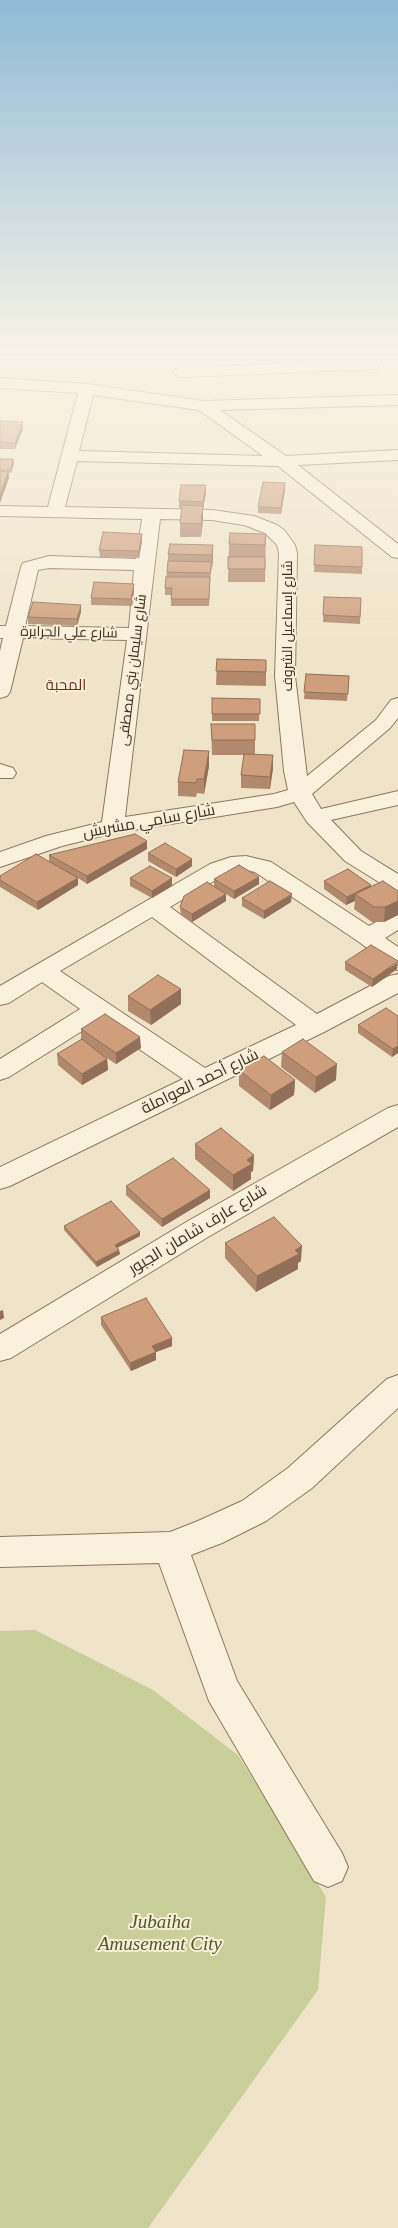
<!DOCTYPE html>
<html>
<head>
<meta charset="utf-8">
<style>
	body { margin:0 }
	canvas { display:block; background:#f0e4c8 }
</style>
</head>
<body>
<canvas width="398" height="2228"></canvas>
<script>
const c = document.querySelector('canvas').getContext('2d');
c.lineJoin = 'round';
function paint(path, color) { c.fillStyle = color; c.fill(path, 'evenodd'); }
const shape = rows => new Path2D(rows.map(r => 'M' + r).join(''));
function strokePath(path, color, width, dash) { c.strokeStyle = color; c.lineWidth = width; c.lineCap = dash ? 'butt' : 'round'; c.setLineDash(dash || []); c.stroke(path); }
function label(font, color, halo, rows, align = 'center') {
  c.font = font + ' "Times New Roman",Cairo,serif'; c.lineWidth = 4; c.setLineDash([]); c.textBaseline = 'middle'; c.strokeStyle = halo; c.fillStyle = color; for (const [text, x, y, turn = 0] of rows) {
    c.save(); c.translate(x, y); c.rotate((+turn || 0) * Math.PI / 180); c.textAlign = isNaN(turn) ? turn : align; if (halo) c.strokeText(text, 0, 0); c.fillText(text, 0, 0); c.restore();
  }
}
const green = shape([
	[35,1630,153,1690,238,1755,326,1897,318,1990,148,2228,0,2228,0,1631]
]);
const minor = shape([
	[371,361,376,363,379,366,376,369,181,377,176,375,173,372,176,369,181,367,371,361],
	[0,378,87,384,204,401,398,395,398,405,220,410,286,456,398,450,398,460,298,465,398,544,398,558,392,557,278,466,77,461,65,507,212,510,254,516,277,525,284,530,295,545,297,553,295,676,307,776,376,720,391,700,398,698,398,718,390,728,312,794,321,809,398,791,398,805,331,820,361,851,398,874,398,891,390,889,345,861,307,822,294,802,277,807,114,833,62,846,0,867,0,852,46,836,102,822,127,640,23,638,10,692,7,696,0,698,0,651,3,638,0,638,0,626,6,626,21,567,23,563,49,556,136,559,142,519,0,516,0,506,48,507,78,393,0,388,0,378],
	[93,395,199,410,263,456,79,451,93,395],
	[160,519,212,520,244,525,265,533,277,545,279,553,275,676,284,771,288,790,274,794,125,817,160,519],
	[49,568,134,570,129,628,25,626,38,570,49,568],
	[0,764,13,768,16,773,13,778,0,778,0,764],
	[246,856,271,862,369,926,389,915,398,913,398,930,385,938,398,947,398,970,389,968,383,960,359,942,255,872,246,870,226,874,170,907,317,1014,389,976,398,974,398,993,324,1032,10,1186,0,1189,0,1167,183,1079,98,1021,9,1077,0,1080,0,1059,80,1009,42,982,9,1003,0,1005,0,986,210,864,231,857,246,856],
	[152,917,296,1025,205,1068,60,971,152,917],
	[398,1105,398,1127,208,1237,11,1358,0,1361,0,1334,188,1221,388,1108,398,1105],
	[398,1375,398,1408,312,1488,266,1521,222,1543,191,1555,237,1681,342,1853,348,1867,342,1881,328,1887,314,1881,209,1701,159,1563,0,1567,0,1537,170,1532,198,1521,242,1501,288,1468,387,1379,398,1375]
]);
const wall = shape([
	[0,421,23,429,15,449,0,449],
	[0,459,13,459,14,463,11,473,9,473,9,478,0,503],
	[285,483,285,490,281,514,258,513,258,507],
	[206,492,203,509,203,519,201,537,180,537,180,523,182,508,179,508,179,501],
	[142,534,142,541,139,558,100,557,99,550],
	[266,534,265,582,228,582,229,544],
	[213,545,213,558,210,580,209,606,171,606,171,595,165,595,165,588,168,561,168,554],
	[315,545,362,567,362,574,314,572],
	[134,584,134,591,132,606,91,605,91,598],
	[324,597,361,598,360,624,323,622],
	[81,605,81,612,77,626,28,624,28,617],
	[217,659,266,660,266,686,216,685],
	[306,674,349,676,347,701,304,699],
	[212,698,260,699,259,721,212,721],
	[211,724,255,740,255,754,273,768,270,789,241,788,241,775,244,755,212,755],
	[209,751,209,766,204,794,197,793,196,797,178,796,178,782],
	[147,841,147,849,87,884,78,878,78,885,38,910,0,887,0,876,49,862,49,855],
	[148,853,192,859,192,866,176,877,148,861],
	[130,878,172,886,152,898,130,886],
	[214,879,259,884,234,899,226,894,226,901,192,922,181,915,180,907,214,887],
	[324,881,371,885,371,887,398,891,398,915,384,922,372,922,354,909,355,901,346,905,324,889],
	[242,898,291,902,264,919,242,906],
	[345,962,397,969,372,987,345,970],
	[181,989,181,1004,151,1025,128,1011,128,996],
	[398,1016,398,1053,392,1057,358,1033,358,1025],
	[81,1029,141,1048,116,1064,102,1055,107,1059,108,1070,82,1085,58,1065,57,1054,81,1040],
	[282,1052,336,1080,315,1093,281,1067],
	[239,1070,295,1080,294,1095,270,1110,239,1086],
	[195,1144,254,1155,253,1171,251,1172,251,1179,233,1191,195,1159],
	[126,1186,210,1190,210,1198,162,1227,126,1195],
	[64,1226,140,1236,117,1248,120,1254,97,1267,64,1230],
	[225,1243,301,1261,298,1263,298,1269,256,1292,225,1258],
	[101,1317,172,1338,172,1346,156,1352,156,1360,131,1371,101,1325]
]);
const shadedWall = shape([
	[23,422,23,429,15,449,15,443],
	[13,459,14,463,11,473,11,470],
	[8,472,9,478,0,503,0,495],
	[285,483,285,490,281,514,281,508],
	[206,485,206,492,203,509,203,502],
	[203,506,203,519,201,537,201,524],
	[142,534,142,541,139,558,139,551],
	[213,545,213,558,212,569,212,555],
	[134,584,134,591,132,606,131,599],
	[81,605,81,612,77,626,77,619],
	[209,751,209,766,204,794,204,779],
	[273,755,273,768,270,789,270,777],
	[147,841,147,849,87,884,87,876],
	[192,859,192,866,176,877,176,869],
	[259,877,259,884,234,899,234,891],
	[78,878,78,885,38,910,37,902],
	[172,878,172,886,152,898,152,891],
	[371,885,370,893,355,894,355,901,346,905,347,897],
	[226,894,226,901,192,922,192,914],
	[292,894,291,902,264,919,264,911],
	[398,901,398,915,384,922,385,907],
	[398,962,397,969,372,987,373,979],
	[181,989,181,1004,151,1025,150,1010],
	[140,1037,141,1048,116,1064,116,1053],
	[398,1046,398,1053,392,1057,393,1049],
	[107,1059,108,1070,82,1085,82,1074],
	[337,1064,336,1080,315,1093,316,1077],
	[295,1080,294,1095,270,1110,271,1095],
	[254,1155,253,1171,251,1172,251,1179,233,1191,233,1175,247,1160],
	[210,1190,210,1198,162,1227,162,1219],
	[140,1232,140,1236,115,1249,115,1245],
	[302,1246,301,1261,298,1263,298,1269,256,1292,257,1276,295,1250],
	[119,1250,120,1254,97,1267,96,1262],
	[3,1310,4,1318,0,1320,0,1311],
	[172,1338,172,1346,156,1352,156,1360,131,1371,130,1363,152,1346]
]);
const building = shape([
	[0,421,23,422,15,443,0,442,0,421],
	[0,459,13,459,11,470,0,470,0,459],
	[0,471,8,472,0,495,0,471],
	[263,482,285,483,281,508,258,507,263,482],
	[181,485,206,485,203,502,179,501,181,485],
	[182,505,203,506,201,524,180,523,182,505],
	[103,532,142,534,139,551,99,550,103,532],
	[230,533,266,534,265,545,229,544,230,533],
	[170,544,213,545,212,555,168,554,170,544],
	[315,545,362,547,362,567,314,565,315,545],
	[228,557,265,557,265,569,228,569,228,557],
	[168,561,212,562,210,573,167,572,168,561],
	[166,577,210,577,209,599,171,599,172,588,165,588,166,577],
	[94,582,134,584,131,599,91,598,94,582],
	[324,597,361,598,360,617,323,615,324,597],
	[33,602,81,605,77,619,28,617,33,602],
	[217,659,266,660,266,672,216,671,217,659],
	[306,674,349,676,348,694,304,692,306,674],
	[212,698,260,699,260,714,212,714,212,698],
	[211,724,255,724,255,740,212,740,211,724],
	[184,750,209,751,204,779,197,779,196,783,178,782,184,750],
	[244,754,273,755,270,777,241,775,244,754],
	[135,834,147,841,87,876,49,855,135,834],
	[165,843,192,859,176,869,148,853,165,843],
	[36,854,78,878,37,902,0,880,0,876,36,854],
	[239,865,259,877,234,891,214,879,239,865],
	[150,866,172,878,152,891,130,878,150,866],
	[348,869,371,885,347,897,324,881,348,869],
	[270,881,292,894,264,911,242,898,270,881],
	[383,881,398,891,398,901,385,907,374,907,355,894,383,881],
	[207,882,226,894,192,914,180,907,184,896,207,882],
	[371,945,398,961,373,979,345,962,371,945],
	[158,975,181,989,150,1010,128,996,158,975],
	[386,1008,398,1016,398,1046,393,1049,358,1025,386,1008],
	[105,1014,140,1037,116,1053,81,1029,105,1014],
	[82,1039,107,1059,82,1074,57,1054,82,1039],
	[303,1039,337,1064,316,1077,282,1052,303,1039],
	[264,1056,295,1080,271,1095,239,1070,264,1056],
	[221,1128,254,1155,247,1160,252,1164,233,1175,195,1144,221,1128],
	[173,1158,210,1190,162,1219,126,1186,173,1158],
	[111,1201,140,1232,115,1245,119,1250,96,1262,64,1226,111,1201],
	[274,1217,302,1246,295,1250,299,1254,257,1276,225,1243,274,1217],
	[146,1298,172,1338,152,1346,156,1352,130,1363,101,1317,146,1298]
]);
const farStreetnames = [
	["شارع إسماعيل الشروف",288,626,-90],
	["شارع علي الجرايرة",69,633,1],
	["شارع سليمان بني مصطفى",133,670,-83]
];
const farNeighbourhoodnames = [
	["المحبة",66,686]
];
const streetNames = [
	["شارع سامي مشربش",149,822,-10],
	["شارع أحمد العواملة",200,1082,-26],
	["شارع عارف شامان الجبور",198,1230,-31]
];
const nearParknames = [
	["Jubaiha",160,1923],
	["Amusement City",160,1945]
];
paint(green, '#c9cf9b');
strokePath(minor, '#8d765c', 2);
paint(minor, '#faf1dc');
paint(wall, '#b2896c');
paint(shadedWall, '#916f58');
paint(building, '#cf9f7d');
strokePath(building, '#916f58', 1);
const sky = c.createLinearGradient(0, 0, 0, 666);
sky.addColorStop(0, '#8fbad6');
sky.addColorStop(0.53, '#f8f3e6');
sky.addColorStop(1, '#f8f3e600');
c.fillStyle = sky;
c.fillRect(0, 0, 398, 666);
label('14px', '#3d2e20', '#f7eed8', farStreetnames);
label('15px', '#6b2e1e', '#f7eed8', farNeighbourhoodnames);
label('16px', '#3d2e20', '#f7eed8', streetNames);
label('italic 19px', '#4d5a26', '#f7eed8', nearParknames);
</script>
</body>
</html>
